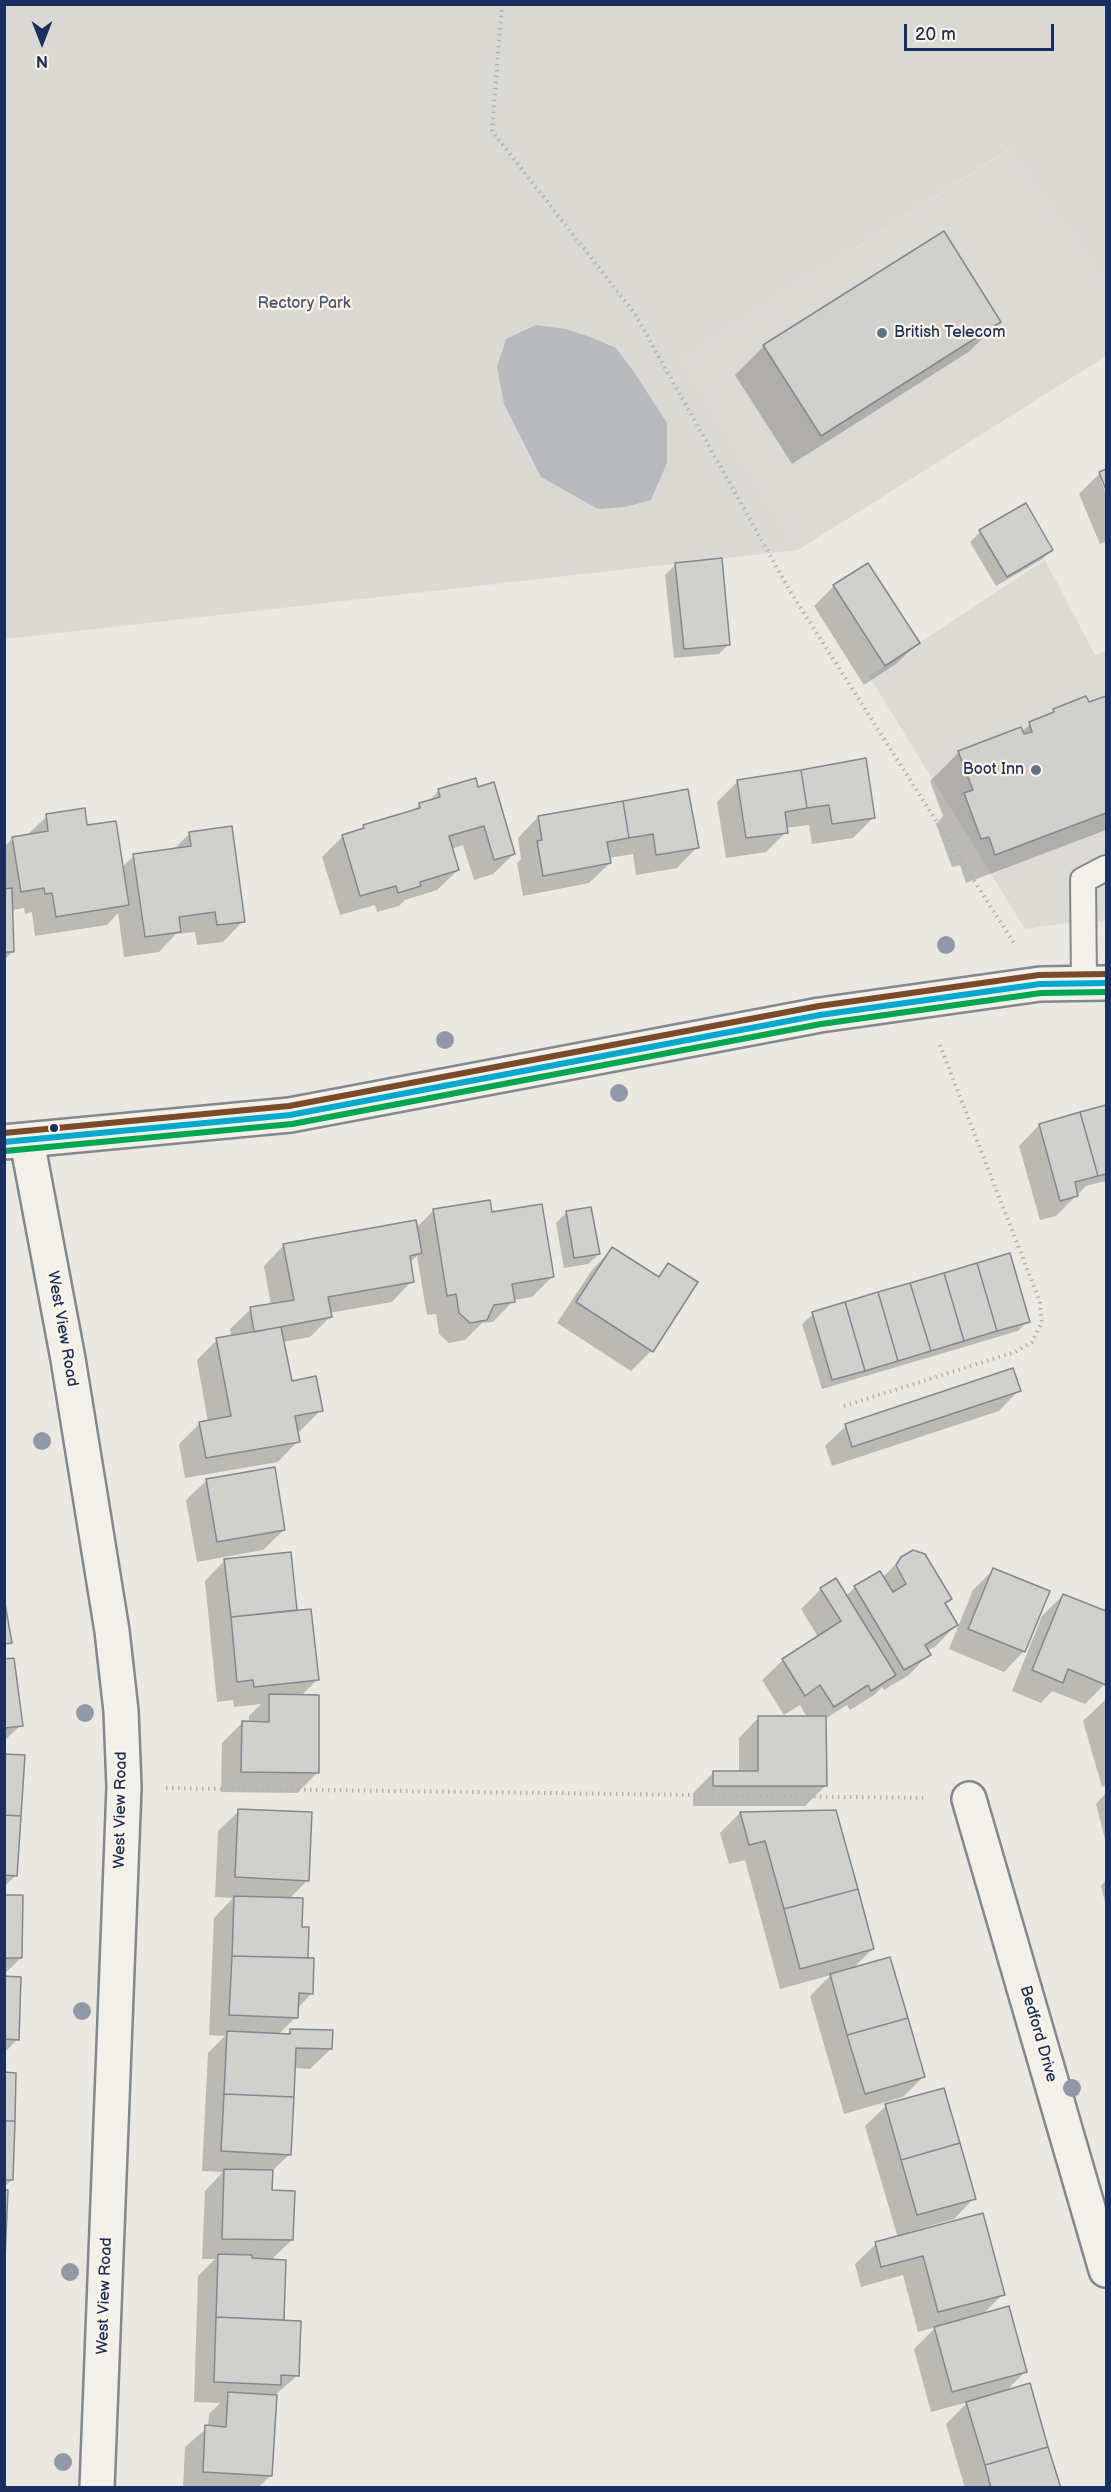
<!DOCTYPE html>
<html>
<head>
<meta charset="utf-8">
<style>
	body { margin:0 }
	#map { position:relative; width:1111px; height:2492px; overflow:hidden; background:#eae8e1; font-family:"Balsamiq Sans",sans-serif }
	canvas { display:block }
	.frame { position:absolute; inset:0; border:6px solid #1b2f5e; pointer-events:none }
	.north { position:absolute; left:12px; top:12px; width:60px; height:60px; -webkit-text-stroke:4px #fcf5e5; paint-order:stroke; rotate:180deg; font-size:16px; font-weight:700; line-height:24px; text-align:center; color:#1b2f5e }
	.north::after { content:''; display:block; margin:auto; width:21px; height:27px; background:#1b2f5e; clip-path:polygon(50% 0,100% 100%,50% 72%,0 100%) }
	.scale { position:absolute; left:904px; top:24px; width:150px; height:27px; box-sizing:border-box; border:3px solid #1b2f5e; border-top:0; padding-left:8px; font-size:18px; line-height:21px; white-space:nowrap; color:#1b2f5e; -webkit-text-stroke:4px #fcf5e5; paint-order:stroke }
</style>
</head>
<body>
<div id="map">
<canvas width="1111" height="2492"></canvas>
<div class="frame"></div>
<div class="north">N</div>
<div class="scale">20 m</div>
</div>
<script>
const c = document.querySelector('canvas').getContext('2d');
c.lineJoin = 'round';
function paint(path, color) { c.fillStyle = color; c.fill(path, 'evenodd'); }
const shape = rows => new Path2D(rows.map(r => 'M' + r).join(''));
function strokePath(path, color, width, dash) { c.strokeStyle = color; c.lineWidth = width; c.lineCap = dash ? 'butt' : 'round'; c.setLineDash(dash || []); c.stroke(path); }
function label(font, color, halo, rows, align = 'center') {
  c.font = font + ' "Balsamiq Sans",sans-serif'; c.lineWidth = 4.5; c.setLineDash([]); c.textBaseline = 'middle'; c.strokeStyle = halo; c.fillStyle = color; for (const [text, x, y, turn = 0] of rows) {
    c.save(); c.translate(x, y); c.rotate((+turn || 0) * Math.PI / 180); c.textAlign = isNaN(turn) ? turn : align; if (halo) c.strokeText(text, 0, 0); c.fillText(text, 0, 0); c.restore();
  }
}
const built = shape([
	[1010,149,1106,285,1106,356,798,550,684,359],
	[1045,560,1095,655,1106,651,1106,921,1068,923,1025,929,869,676]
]);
const green = shape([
	[4,5,1106,5,1106,285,1009,149,684,359,798,550,5,639]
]);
const water = shape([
	[536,325,566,329,593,338,616,348,634,372,667,423,667,463,651,500,625,507,598,509,541,477,504,404,497,367,506,339]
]);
const shadow = shape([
	[999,322,970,351,792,464,735,375,764,346],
	[1106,470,1106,487,1104,481,1101,481,1106,494,1106,541,1100,544,1079,494,1100,473],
	[980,532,1052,550,1041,560,996,586,970,542],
	[676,564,729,644,719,654,674,658,665,575],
	[834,586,918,643,897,663,864,685,814,606],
	[1106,697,1106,830,966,883,960,865,952,867,936,824,943,816,930,781,959,752,1022,732,1030,724,1047,717,1054,710,1088,704],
	[825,768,873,818,853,838,812,844,809,825,786,828,786,832,766,852,726,858,717,802,738,781],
	[477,789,514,854,493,874,474,880,463,845,451,849,458,870,437,890,405,900,399,906,377,912,375,905,340,915,322,857,343,836,359,832,364,826,412,812,419,805,427,803,439,790],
	[687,791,697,847,677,868,636,875,633,854,609,858,610,863,589,883,523,896,517,863,521,859,518,838,538,817],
	[47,816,86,827,121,868,134,856,173,850,190,833,243,921,223,942,197,945,195,932,176,934,159,952,124,957,118,913,107,925,35,936,32,912,25,914,24,908,12,910,13,951,4,960,4,847,13,838,26,836],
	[1106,1106,1106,1181,1086,1186,1056,1216,1040,1220,1019,1146,1039,1125],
	[434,1210,491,1214,552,1277,532,1297,514,1300,493,1322,482,1323,465,1340,449,1343,439,1334,436,1314,427,1315,417,1256,409,1263,412,1281,392,1302,329,1313,330,1317,310,1337,283,1342,290,1383,321,1410,300,1431,296,1432,298,1441,278,1462,185,1478,179,1444,200,1423,208,1422,197,1360,217,1340,231,1337,230,1329,251,1309,271,1305,264,1266,284,1245,416,1228],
	[566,1213,599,1254,588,1264,564,1268,556,1223],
	[612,1249,656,1278,669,1265,651,1351,631,1371,557,1323,592,1270],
	[813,1314,1028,1321,1018,1331,822,1389,802,1324],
	[1019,1390,999,1411,832,1466,825,1446,846,1426],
	[207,1480,284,1530,263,1550,197,1562,186,1500],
	[289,1554,295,1612,317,1680,301,1696,317,1773,297,1793,221,1792,222,1743,242,1723,249,1723,249,1716,261,1704,234,1707,233,1700,217,1702,205,1581,225,1560],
	[902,1558,950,1598,944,1604,956,1625,936,1646,927,1651,929,1654,909,1675,884,1690,882,1687,874,1695,850,1710,847,1705,825,1719,825,1786,805,1806,693,1806,693,1793,713,1773,739,1772,739,1738,759,1717,807,1717,800,1705,784,1715,762,1680,783,1660,818,1637,801,1609,821,1589,846,1596,855,1587,882,1578],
	[993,1570,1024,1651,1004,1672,949,1649,973,1590],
	[1063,1595,1106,1613,1106,1686,1104,1685,1085,1704,1052,1691,1041,1703,1012,1691,1042,1616],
	[4,1661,21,1725,4,1741],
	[1106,1699,1106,1785,1102,1787,1083,1721],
	[4,1755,16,1875,4,1887],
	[1106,1793,1106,1843,1096,1804],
	[239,1811,308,1880,289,1899,301,1928,311,1994,297,2009,296,2017,278,2035,285,2036,291,2030,331,2049,310,2069,294,2068,290,2154,271,2172,271,2192,292,2240,271,2260,285,2261,283,2321,298,2375,275,2395,271,2475,258,2488,183,2488,185,2447,208,2427,209,2414,220,2403,194,2402,198,2276,215,2259,202,2259,205,2191,223,2172,202,2171,208,2053,225,2036,209,2035,214,1918,233,1898,215,1897,218,1831],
	[835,1811,873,1949,852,1969,924,2076,903,2097,844,2114,810,1996,831,1975,780,1989,745,1860,729,1864,720,1833,740,1813],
	[1106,1880,1106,1906,1101,1886],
	[4,1896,21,1958,4,1974],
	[4,1978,17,2040,4,2053],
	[4,2074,12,2180,4,2187],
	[886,2106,974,2198,954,2219,909,2232,910,2234,1003,2294,982,2315,1025,2372,1005,2392,1059,2488,965,2488,946,2424,968,2402,931,2412,914,2349,936,2327,918,2332,903,2275,861,2287,855,2264,876,2244,898,2238,865,2126]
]);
const building = shape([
	[944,231,1001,322,821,436,763,345,944,231],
	[1106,469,1106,490,1099,472,1106,469],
	[1026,503,1053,550,1007,577,979,530,1026,503],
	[722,558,730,645,684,649,675,563,722,558],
	[868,563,920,643,885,666,833,585,868,563],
	[1086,696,1089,702,1106,696,1106,813,995,855,989,837,981,839,964,793,973,790,958,751,1021,727,1024,734,1032,732,1029,722,1054,712,1053,709,1086,696],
	[866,758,875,818,832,824,829,805,807,808,801,770,866,758],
	[801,770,807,808,785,812,788,833,746,838,737,780,801,770],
	[476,778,478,787,494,782,515,854,494,860,484,826,449,836,459,870,420,882,421,886,398,893,396,886,360,896,342,835,364,828,363,825,420,808,419,803,440,797,438,789,476,778],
	[688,789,699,848,656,855,653,834,629,838,623,801,688,789],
	[623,801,629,838,607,842,611,863,543,876,537,841,542,840,538,816,623,801],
	[85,808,87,825,116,821,129,905,56,917,52,893,45,894,44,888,21,892,12,837,48,831,46,814,85,808],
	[232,826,245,922,217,925,215,912,179,917,181,932,145,937,133,854,191,846,189,832,232,826],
	[12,888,14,952,4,952,4,889,12,888],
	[1106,1105,1106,1174,1098,1176,1080,1112,1106,1105],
	[1080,1112,1098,1176,1075,1182,1078,1196,1060,1201,1039,1124,1080,1112],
	[490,1200,492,1212,542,1204,554,1277,512,1284,515,1302,494,1305,487,1320,470,1323,459,1313,456,1294,447,1296,433,1209,490,1200],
	[591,1207,600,1254,574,1258,566,1211,591,1207],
	[416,1220,422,1253,410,1256,414,1282,328,1297,332,1317,254,1332,250,1307,294,1300,283,1244,416,1220],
	[612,1247,659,1277,668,1263,698,1282,653,1352,576,1302,612,1247],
	[1010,1253,1030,1322,997,1331,977,1263,1010,1253],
	[977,1263,997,1331,964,1341,944,1273,977,1263],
	[944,1273,964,1341,931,1351,910,1283,944,1273],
	[910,1283,931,1351,898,1361,878,1292,910,1283],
	[878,1292,898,1361,865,1371,845,1302,878,1292],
	[845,1302,865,1371,832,1380,812,1312,845,1302],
	[281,1327,292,1381,316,1376,323,1411,295,1416,300,1442,206,1458,199,1422,231,1416,216,1338,281,1327],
	[1013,1368,1021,1391,852,1447,845,1424,1013,1368],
	[275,1467,285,1530,217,1542,206,1479,275,1467],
	[913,1550,925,1554,952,1599,945,1603,958,1625,925,1645,931,1655,904,1670,854,1586,880,1571,893,1592,906,1584,896,1565,901,1557,913,1550],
	[291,1552,297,1610,231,1617,224,1559,291,1552],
	[993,1568,1050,1591,1025,1652,968,1629,993,1568],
	[836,1578,896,1675,871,1691,868,1685,834,1707,820,1685,805,1696,782,1659,841,1621,820,1588,836,1578],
	[1063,1594,1106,1611,1106,1685,1068,1669,1063,1683,1032,1670,1063,1594],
	[4,1598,12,1643,4,1644,4,1598],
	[311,1609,319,1680,254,1687,253,1680,237,1682,231,1617,311,1609],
	[14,1658,23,1726,4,1728,4,1659,14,1658],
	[269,1694,319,1695,319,1773,241,1772,242,1721,269,1722,269,1694],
	[758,1716,826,1716,827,1786,713,1786,713,1771,758,1771,758,1716],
	[4,1754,25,1755,21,1816,4,1815,4,1754],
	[238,1809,312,1812,309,1881,235,1877,238,1809],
	[836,1810,858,1889,784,1909,765,1841,749,1845,740,1812,836,1810],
	[4,1815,21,1816,17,1876,4,1875,4,1815],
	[858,1889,874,1949,800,1969,784,1909,858,1889],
	[4,1895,23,1895,22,1958,4,1958,4,1895],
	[234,1896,303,1898,302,1927,309,1927,308,1958,232,1956,234,1896],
	[232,1956,314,1958,313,1994,299,1993,298,2018,229,2015,232,1956],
	[890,1957,908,2018,847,2035,830,1974,890,1957],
	[4,1976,21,1977,19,2040,4,2039,4,1976],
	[908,2018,925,2077,865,2094,847,2035,908,2018],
	[290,2029,333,2030,332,2049,296,2048,294,2097,224,2094,227,2031,290,2034,290,2029],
	[4,2072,16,2073,15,2121,4,2121,4,2072],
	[944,2088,960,2143,901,2160,885,2104,944,2088],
	[224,2094,294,2097,291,2155,221,2151,224,2094],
	[4,2121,15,2121,13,2180,4,2180,4,2121],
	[960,2143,976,2199,917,2215,901,2160,960,2143],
	[224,2169,273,2170,272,2190,295,2191,293,2240,222,2239,224,2169],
	[4,2190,8,2190,5,2260,4,2260,4,2190],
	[983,2213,1005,2295,938,2312,923,2256,881,2267,875,2242,983,2213],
	[218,2254,252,2255,252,2258,286,2260,284,2320,216,2317,218,2254],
	[1009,2306,1027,2372,952,2392,934,2327,1009,2306],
	[216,2317,301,2321,299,2376,281,2375,281,2385,214,2382,216,2317],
	[1030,2383,1048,2447,985,2465,966,2402,1030,2383],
	[228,2392,277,2395,272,2476,203,2472,205,2425,226,2427,228,2392],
	[1048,2447,1061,2488,991,2488,985,2465,1048,2447]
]);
const path = shape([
	[502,4,492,131,635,314,790,591,1015,945],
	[844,1406,1015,1352,1032,1342,1042,1322,1040,1302,939,1043],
	[166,1788,927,1798]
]);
const service = shape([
	[1084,984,1083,880,1106,868]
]);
const minor = shape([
	[27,1141,68,1359,112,1631,121,1711,124,1787,97,2488],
	[969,1799,1106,2270]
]);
const tertiary = shape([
	[4,1142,290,1115,820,1015,1040,984,1106,983]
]);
const bus1 = shape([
	[4,1142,290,1115,820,1015,1040,984,1106,983]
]);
const bus2 = shape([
	[5,1151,292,1124,821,1024,1041,993,1106,992]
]);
const bus3 = shape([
	[4,1133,289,1106,819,1006,1039,975,1106,974]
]);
const trees = [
	[946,945],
	[445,1040],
	[619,1093],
	[42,1441],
	[85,1713],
	[82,2011],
	[1072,2088],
	[70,2272],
	[63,2462]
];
const markers = [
	[882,333,6,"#63708c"],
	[1036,770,6,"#63708c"],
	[54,1128,5,"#1b2f5e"]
];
const parkNames = [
	["Rectory Park",304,304]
];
const poiNames = [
	["British Telecom",894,333],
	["Boot Inn",1024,770,"right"]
];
const streetNames = [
	["West View Road",62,1329,80],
	["West View Road",121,1810,-89],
	["Bedford Drive",1038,2034,74],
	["West View Road",105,2296,-88]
];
paint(built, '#dbdad5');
paint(green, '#dbd9d4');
paint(water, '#b8babe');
paint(shadow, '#0003');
paint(building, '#d0d0cd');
strokePath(building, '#84878d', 1.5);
strokePath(service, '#84878d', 28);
strokePath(minor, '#84878d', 38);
strokePath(tertiary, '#84878d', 38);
strokePath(path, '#b0b2b3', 4, [1.5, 4.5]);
strokePath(service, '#f3f0ea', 24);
strokePath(minor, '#f3f0ea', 33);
strokePath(tertiary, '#f3f0ea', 33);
strokePath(bus1, '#00a9ce', 6);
strokePath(bus2, '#00a651', 6);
strokePath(bus3, '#7a4b2a', 6);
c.fillStyle = '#9198a8';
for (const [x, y] of trees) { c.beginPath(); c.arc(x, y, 9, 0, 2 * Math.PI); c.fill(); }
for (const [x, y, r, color] of markers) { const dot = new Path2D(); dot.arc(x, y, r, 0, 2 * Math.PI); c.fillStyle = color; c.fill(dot); strokePath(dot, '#fcf5e5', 2); }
label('16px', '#485679', '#fcf5e5', parkNames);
label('16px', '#1b2f5e', '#fcf5e5', poiNames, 'left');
label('16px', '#1b2f5e', '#fcf5e5', streetNames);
</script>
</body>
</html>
